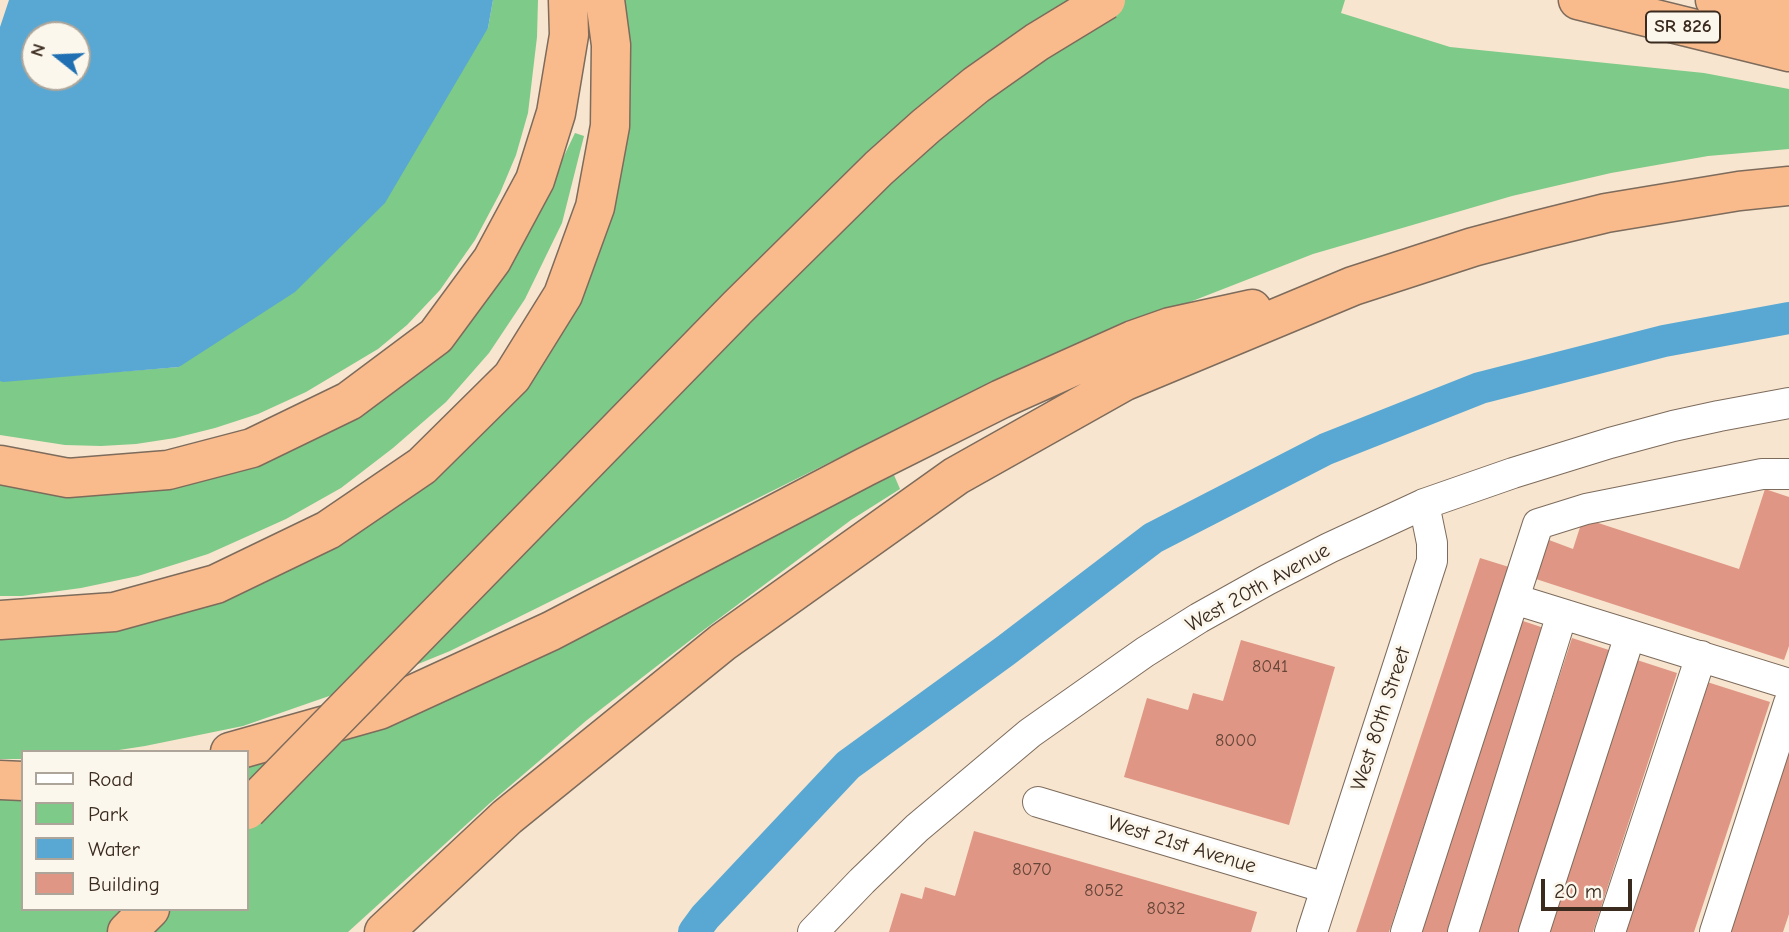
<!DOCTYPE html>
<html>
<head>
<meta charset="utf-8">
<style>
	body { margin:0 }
	#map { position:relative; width:1789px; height:932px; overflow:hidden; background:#f7e5cf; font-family:"Comic Neue",sans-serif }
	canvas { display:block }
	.legend { position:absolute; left:21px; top:750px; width:228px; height:161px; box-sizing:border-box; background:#fbf7ec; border:2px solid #aea59a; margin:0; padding:9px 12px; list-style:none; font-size:21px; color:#3b2a1e }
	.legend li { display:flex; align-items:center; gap:14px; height:35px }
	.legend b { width:35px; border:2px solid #aea59a }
	.north { position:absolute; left:21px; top:21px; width:70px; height:70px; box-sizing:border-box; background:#fbf7ec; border:2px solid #aea59a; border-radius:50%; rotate:288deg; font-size:19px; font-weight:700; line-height:28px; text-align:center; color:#3b2a1e }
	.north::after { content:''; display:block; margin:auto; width:24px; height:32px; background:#1f6fb2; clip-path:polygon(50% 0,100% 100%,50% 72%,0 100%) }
	.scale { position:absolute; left:1541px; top:879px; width:91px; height:32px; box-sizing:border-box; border:4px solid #3b2a1e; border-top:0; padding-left:9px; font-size:21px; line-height:24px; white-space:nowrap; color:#3b2a1e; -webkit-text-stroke:5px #fbf7ec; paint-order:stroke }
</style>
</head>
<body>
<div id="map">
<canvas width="1789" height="932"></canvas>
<ul class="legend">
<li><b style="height:9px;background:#fff"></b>Road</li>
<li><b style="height:19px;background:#7eca88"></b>Park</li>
<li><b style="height:19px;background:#59a8d3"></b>Water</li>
<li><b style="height:19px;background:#df9684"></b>Building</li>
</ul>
<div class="north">N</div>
<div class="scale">20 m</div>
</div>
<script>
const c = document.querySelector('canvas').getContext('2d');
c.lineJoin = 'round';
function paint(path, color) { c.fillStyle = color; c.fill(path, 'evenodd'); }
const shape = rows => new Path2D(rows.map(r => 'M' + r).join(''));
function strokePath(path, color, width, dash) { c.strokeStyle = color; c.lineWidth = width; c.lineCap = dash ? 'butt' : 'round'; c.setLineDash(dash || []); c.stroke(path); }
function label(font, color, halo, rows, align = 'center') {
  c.font = font + ' "Comic Neue",sans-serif'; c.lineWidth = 6; c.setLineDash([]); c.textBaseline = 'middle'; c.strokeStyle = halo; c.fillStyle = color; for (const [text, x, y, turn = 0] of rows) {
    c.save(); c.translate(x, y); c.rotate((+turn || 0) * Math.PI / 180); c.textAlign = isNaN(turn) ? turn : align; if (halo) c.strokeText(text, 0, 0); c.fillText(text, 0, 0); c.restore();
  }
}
const green = shape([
	[493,0,538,0,537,37,528,113,516,155,500,193,475,240,440,290,407,325,378,349,306,392,258,414,215,428,175,438,136,444,101,446,65,445,0,435,0,381,179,367,488,28],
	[620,0,1345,0,1341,13,1450,47,1704,73,1789,89,1789,149,1708,156,1611,173,1512,196,1313,254,1100,337,969,393,535,609,450,651,401,671,243,726,145,746,106,752,23,752,23,759,0,759,0,633,272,569,544,352],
	[575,133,584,136,562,223,525,299,489,353,446,402,393,448,341,488,286,519,208,554,138,576,81,588,22,596,0,596,0,485,33,488,336,418,540,206],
	[894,475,900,489,851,520,701,632,587,720,490,803,348,932,0,932,0,798,23,797,23,909,247,909,247,766,665,587]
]);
const water = shape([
	[9,0,493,0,488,28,385,203,295,292,179,367,3,382,0,381,0,27],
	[35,35,77,35,77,77,35,77]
]);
const canal = shape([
	[694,932,705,917,848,765,1005,651,1153,538,1326,449,1480,388,1664,341,1789,318]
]);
const building = shape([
	[1765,489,1789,497,1789,646,1784,660,1536,579,1549,540,1573,549,1583,518,1739,569],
	[1480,558,1509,567,1389,932,1356,932],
	[1520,620,1547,629,1448,932,1418,932],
	[1572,638,1612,651,1521,932,1476,932],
	[1241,640,1335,667,1289,825,1124,777,1147,698,1188,710,1193,693,1223,701],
	[1637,660,1677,673,1593,932,1548,932],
	[1704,681,1770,702,1694,932,1622,932],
	[1789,735,1789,914,1783,932,1725,932],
	[974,831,1257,912,1251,932,889,932,901,893,922,899,925,887,955,896]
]);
const minor = shape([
	[1514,599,1789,684],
	[1038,802,1326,888],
	[813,932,862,881,917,828,1030,733,1145,652,1199,618,1267,580,1329,548,1424,504,1513,473,1610,443,1673,426,1719,416,1789,403],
	[1312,932,1432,561,1432,543,1424,504],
	[1406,932,1538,524,1586,509,1762,474,1789,474],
	[1463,932,1562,614],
	[1534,932,1630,635],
	[1610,932,1701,656],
	[1715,932,1789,703]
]);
const highway = shape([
	[1578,0,1789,52],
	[1715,0,1789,17],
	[0,465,68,478,168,470,252,448,349,401,436,336,492,260,535,180,556,113,569,35,568,0],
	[0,620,114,612,216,584,328,530,422,466,512,377,563,295,595,207,610,126,611,45,605,0],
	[230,752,379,710,551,631,865,467,1001,399,1133,340,1170,327,1252,309],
	[0,780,23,781],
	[127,932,150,909],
	[384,932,507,817,723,642,956,476,1125,381,1353,286,1473,247,1537,230,1606,213,1739,191,1789,186]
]);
const highwayBridge = shape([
	[247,810,738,307,879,168,926,126,976,85,1037,42,1106,0]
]);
const numberNames = [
	["8041",1270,667],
	["8000",1236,741],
	["8070",1032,870],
	["8052",1104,891],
	["8032",1166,909]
];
const shields = [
	[1683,27,74]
];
const shieldNames = [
	["SR 826",1683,27]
];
const streetNames = [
	["West 20th Avenue",1258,588,-29],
	["West 80th Street",1381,719,-72],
	["West 21st Avenue",1182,845,17]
];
paint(green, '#7eca88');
paint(water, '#59a8d3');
strokePath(canal, '#59a8d3', 32);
paint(building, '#df9684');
strokePath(minor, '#7d6b5c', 32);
strokePath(highway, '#7d6b5c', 41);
strokePath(minor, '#fff', 30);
strokePath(highway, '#fabb8c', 38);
strokePath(highwayBridge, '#7d6b5c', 41, []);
strokePath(highwayBridge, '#fabb8c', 38);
label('18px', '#644538', null, numberNames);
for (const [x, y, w] of shields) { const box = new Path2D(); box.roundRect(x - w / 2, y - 15.5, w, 31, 5); c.fillStyle = '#fbf7ec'; c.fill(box); strokePath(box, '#3b2a1e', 2); }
label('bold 19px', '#3b2a1e', null, shieldNames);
label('21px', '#3b2a1e', '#fbf7ec', streetNames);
</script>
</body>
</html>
